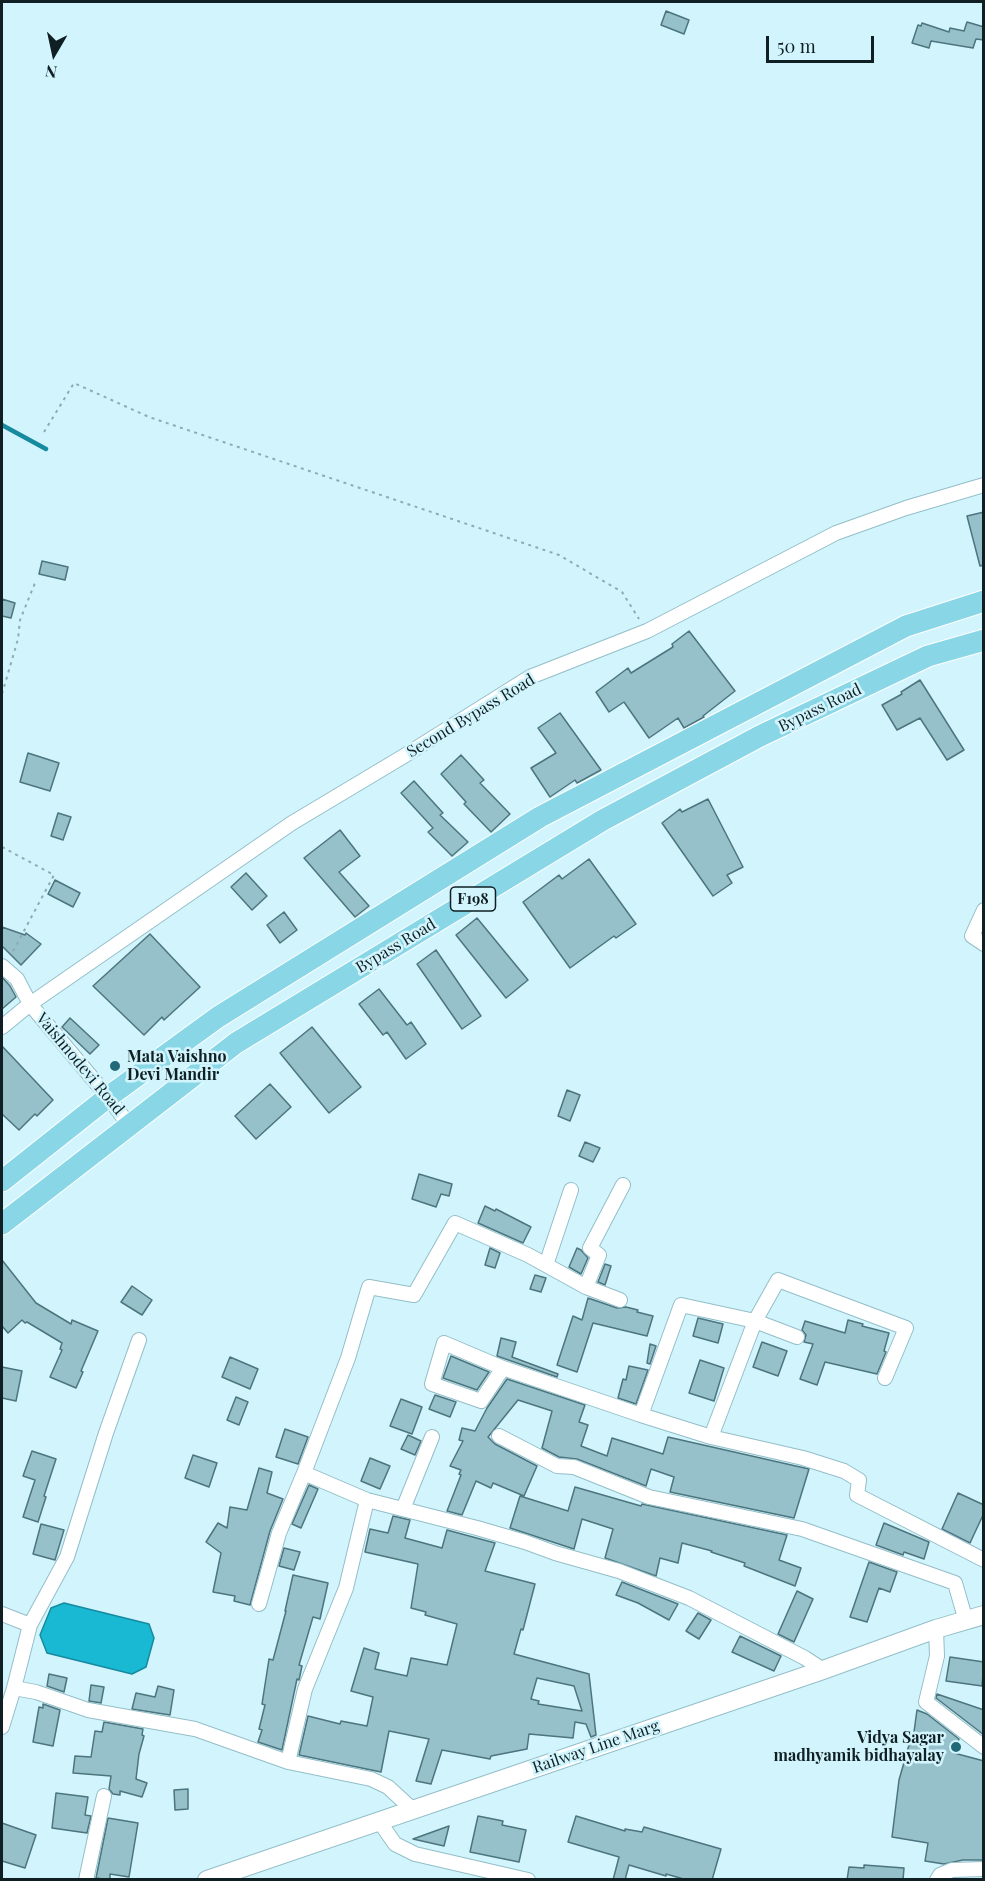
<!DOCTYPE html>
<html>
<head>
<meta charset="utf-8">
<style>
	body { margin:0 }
	#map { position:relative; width:985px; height:1881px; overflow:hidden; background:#d2f5fd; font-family:"Playfair Display",serif }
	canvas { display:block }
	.frame { position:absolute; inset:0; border:3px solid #0f1f23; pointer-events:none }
	.north { position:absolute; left:24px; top:24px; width:60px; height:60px; -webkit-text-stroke:4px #d2f5fd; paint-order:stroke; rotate:189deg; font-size:16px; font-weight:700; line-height:24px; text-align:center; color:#0f1f23 }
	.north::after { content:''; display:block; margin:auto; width:21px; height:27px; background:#0f1f23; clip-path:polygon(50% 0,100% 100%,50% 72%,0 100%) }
	.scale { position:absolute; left:766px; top:36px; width:108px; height:27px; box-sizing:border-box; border:3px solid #0f1f23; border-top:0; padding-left:8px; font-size:18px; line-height:21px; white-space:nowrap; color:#0f1f23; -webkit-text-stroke:4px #d2f5fd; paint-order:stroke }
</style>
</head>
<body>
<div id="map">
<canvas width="985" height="1881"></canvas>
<div class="frame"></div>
<div class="north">N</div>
<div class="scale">50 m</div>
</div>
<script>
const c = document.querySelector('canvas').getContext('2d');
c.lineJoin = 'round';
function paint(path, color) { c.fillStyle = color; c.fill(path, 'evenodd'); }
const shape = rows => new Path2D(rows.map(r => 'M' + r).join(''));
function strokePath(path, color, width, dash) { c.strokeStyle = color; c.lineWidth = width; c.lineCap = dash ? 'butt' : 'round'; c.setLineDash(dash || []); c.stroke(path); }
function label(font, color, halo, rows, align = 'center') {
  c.font = font + ' "Playfair Display",serif'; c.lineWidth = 5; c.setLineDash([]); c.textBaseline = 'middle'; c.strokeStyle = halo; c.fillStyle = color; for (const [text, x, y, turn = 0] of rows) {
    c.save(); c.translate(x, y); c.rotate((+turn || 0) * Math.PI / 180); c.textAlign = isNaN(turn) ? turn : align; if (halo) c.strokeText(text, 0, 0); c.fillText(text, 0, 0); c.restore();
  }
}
const water = shape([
	[64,1603,149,1624,154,1638,146,1667,132,1674,47,1653,40,1635,51,1608,64,1603]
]);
const stream = shape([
	[2,425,46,449]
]);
const building = shape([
	[666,11,689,20,684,34,661,25,666,11],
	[967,22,984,27,984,40,976,39,973,48,931,41,929,48,912,43,918,25,921,26,922,23,949,32,950,28,964,31,967,22],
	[984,512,984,565,980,566,967,516,984,512],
	[42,561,68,567,65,580,39,574,42,561],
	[2,599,15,603,11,618,2,616,2,599],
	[689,631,735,691,703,716,704,717,684,728,678,718,649,738,624,702,609,712,596,692,628,668,631,673,673,647,672,644,689,631],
	[920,680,964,750,947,760,920,718,897,730,882,705,902,694,901,692,920,680],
	[560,713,601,770,577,783,575,780,550,797,531,768,556,753,538,728,560,713],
	[28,753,59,763,50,791,20,782,28,753],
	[461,755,484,780,480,783,510,814,491,832,464,804,466,802,441,774,461,755],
	[414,781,443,813,440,815,468,842,452,856,428,832,433,828,401,793,414,781],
	[708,799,743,867,727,875,732,883,713,896,662,823,680,809,682,812,708,799],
	[58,813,71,817,63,840,51,836,58,813],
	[340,830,360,856,339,872,369,906,355,917,304,858,340,830],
	[589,859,636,924,616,938,614,936,570,968,523,902,559,875,562,879,589,859],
	[246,873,267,896,252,910,231,887,246,873],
	[55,880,80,893,73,907,48,894,55,880],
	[284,912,297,930,280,943,267,925,284,912],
	[477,918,528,980,506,998,456,935,477,918],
	[2,927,25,935,26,933,41,944,21,965,2,946,2,927],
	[150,934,200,987,164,1020,162,1017,144,1035,93,986,150,934],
	[436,950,481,1016,462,1029,417,964,436,950],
	[2,977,10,986,16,997,2,1009,2,977],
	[379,989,407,1025,411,1022,426,1044,406,1059,387,1032,383,1035,359,1004,379,989],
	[70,1018,99,1045,90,1054,62,1027,70,1018],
	[312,1027,361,1087,329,1113,280,1053,312,1027],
	[2,1046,53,1100,37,1116,35,1114,19,1130,2,1114,2,1046],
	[270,1084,291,1107,256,1139,235,1116,270,1084],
	[567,1090,580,1095,570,1121,558,1116,567,1090],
	[585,1142,600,1148,593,1162,579,1156,585,1142],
	[419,1174,452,1184,449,1196,441,1194,436,1207,412,1199,419,1174],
	[485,1206,495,1211,496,1209,531,1227,523,1243,478,1223,485,1206],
	[490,1248,500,1253,495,1268,485,1265,490,1248],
	[577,1248,581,1250,588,1258,581,1274,569,1267,577,1248],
	[2,1260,36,1303,71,1324,72,1320,98,1331,81,1371,83,1372,76,1388,50,1377,62,1350,60,1349,62,1343,27,1322,25,1323,22,1320,8,1333,2,1326,2,1260],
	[605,1264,611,1266,605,1285,598,1282,605,1264],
	[535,1275,546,1278,541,1292,530,1289,535,1275],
	[132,1286,152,1300,142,1315,121,1302,132,1286],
	[588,1298,617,1308,626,1307,638,1310,637,1312,653,1316,647,1336,593,1323,577,1372,557,1365,573,1316,582,1320,588,1298],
	[698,1318,723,1324,718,1343,693,1336,698,1318],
	[848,1320,863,1324,862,1326,889,1333,884,1351,886,1352,877,1374,825,1362,817,1385,800,1379,813,1344,804,1342,806,1335,802,1330,805,1321,845,1333,848,1320],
	[501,1338,516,1342,512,1357,558,1374,557,1377,497,1356,501,1338],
	[762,1342,787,1351,778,1376,753,1367,762,1342],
	[650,1344,656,1346,650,1364,647,1363,650,1344],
	[451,1356,489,1372,477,1390,443,1378,451,1356],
	[230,1357,258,1369,250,1389,222,1377,230,1357],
	[700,1360,724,1368,714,1401,689,1393,700,1360],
	[629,1366,648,1370,636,1404,618,1398,623,1379,626,1380,629,1366],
	[2,1367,22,1371,16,1401,2,1398,2,1367],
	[507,1379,585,1405,579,1422,588,1425,581,1446,607,1456,612,1438,663,1454,668,1437,809,1469,794,1518,670,1492,674,1477,651,1469,646,1486,577,1459,559,1457,542,1448,552,1411,518,1400,488,1437,495,1444,537,1466,524,1496,493,1483,491,1488,476,1481,462,1515,447,1511,461,1475,459,1474,461,1470,450,1466,463,1441,459,1440,462,1428,475,1431,487,1408,507,1379],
	[435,1395,456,1402,450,1417,429,1409,435,1395],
	[236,1397,248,1402,239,1425,227,1420,236,1397],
	[401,1399,422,1407,412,1434,390,1426,401,1399],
	[285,1429,308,1437,298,1464,276,1457,285,1429],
	[408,1435,421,1441,415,1455,401,1449,408,1435],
	[32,1451,56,1459,44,1496,46,1497,38,1522,23,1517,35,1480,23,1476,32,1451],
	[193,1455,217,1463,209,1487,185,1478,193,1455],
	[370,1458,390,1466,380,1489,361,1481,370,1458],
	[259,1468,272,1472,267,1493,283,1499,270,1531,250,1605,234,1601,235,1596,213,1592,221,1553,206,1542,218,1523,227,1528,230,1507,247,1510,259,1468],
	[309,1485,318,1489,301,1528,292,1524,309,1485],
	[575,1487,641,1506,642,1504,787,1535,779,1560,801,1568,795,1586,744,1566,745,1563,711,1552,712,1551,682,1543,678,1563,660,1558,656,1576,605,1558,613,1529,582,1519,574,1549,510,1528,520,1496,568,1511,575,1487],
	[958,1493,984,1505,984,1513,970,1543,942,1529,958,1493],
	[393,1516,410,1520,405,1538,442,1548,447,1530,495,1543,485,1571,535,1584,523,1630,521,1629,514,1654,589,1674,596,1735,591,1737,586,1724,575,1722,573,1738,529,1734,527,1749,491,1756,490,1759,442,1750,431,1784,416,1781,429,1739,389,1731,381,1772,299,1755,308,1716,340,1724,341,1721,367,1726,373,1697,351,1691,364,1648,379,1653,375,1669,407,1676,411,1658,447,1665,457,1624,425,1615,426,1612,411,1608,418,1564,365,1552,370,1529,388,1533,393,1516],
	[537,1678,574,1686,582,1711,538,1704,539,1701,531,1699,537,1678],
	[884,1523,929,1542,924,1559,904,1552,903,1555,876,1545,884,1523],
	[41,1524,64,1530,55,1560,33,1554,41,1524],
	[284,1548,300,1552,294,1570,279,1566,284,1548],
	[869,1562,897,1572,890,1592,879,1588,867,1622,850,1617,869,1562],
	[293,1575,328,1583,320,1619,313,1617,299,1665,302,1666,299,1680,297,1679,282,1750,258,1742,262,1730,259,1729,265,1705,262,1704,269,1659,273,1660,286,1611,285,1611,293,1575],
	[622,1582,678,1604,669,1620,638,1603,616,1595,622,1582],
	[797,1591,813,1599,794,1642,778,1634,797,1591],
	[698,1613,711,1620,699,1639,686,1631,698,1613],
	[740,1636,781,1656,774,1671,732,1652,740,1636],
	[950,1657,984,1662,982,1686,946,1681,950,1657],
	[49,1674,67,1678,64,1692,47,1686,49,1674],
	[91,1685,104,1687,101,1703,89,1701,91,1685],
	[158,1686,174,1690,170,1715,132,1709,136,1693,155,1697,158,1686],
	[937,1694,984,1710,984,1735,936,1698,937,1694],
	[43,1704,60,1710,53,1746,33,1742,39,1707,43,1708,43,1704],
	[917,1710,927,1714,959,1739,954,1753,984,1761,984,1860,963,1860,944,1864,925,1861,928,1843,892,1837,899,1780,911,1738,913,1739,917,1710],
	[104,1722,143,1729,142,1735,144,1736,139,1754,136,1779,147,1783,142,1797,120,1791,120,1795,113,1794,109,1789,111,1776,73,1773,75,1756,91,1757,95,1731,102,1732,104,1722],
	[188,1789,188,1809,175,1810,174,1790,188,1789],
	[56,1793,88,1797,85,1815,91,1816,87,1833,52,1828,56,1793],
	[478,1816,503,1821,502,1825,526,1830,519,1862,470,1852,478,1816],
	[576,1816,625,1831,625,1829,642,1832,644,1827,721,1849,712,1880,687,1880,666,1874,666,1876,629,1865,625,1880,613,1880,619,1857,568,1842,576,1816],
	[108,1818,138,1823,129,1877,110,1874,110,1880,96,1878,108,1818],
	[2,1823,36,1835,25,1868,2,1861,2,1823],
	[449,1826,444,1846,413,1839,449,1826],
	[864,1865,904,1868,903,1880,847,1880,849,1867,864,1868,864,1865]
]);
const path = shape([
	[44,432,74,383,149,417,559,555,622,592,639,619],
	[2,694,18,639,20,620,35,583],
	[2,847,54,875,11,955]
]);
const street = shape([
	[984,910,972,936,984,944],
	[2,966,17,979,30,1004,108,1097,129,1125],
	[2,1027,30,1004,292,823,404,756,530,677,647,631,836,533,906,508,984,485],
	[546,1265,571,1190],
	[586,1287,620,1300],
	[797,1337,755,1321,778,1280,906,1328,885,1378],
	[503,1368,481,1401,432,1384,444,1343,503,1368,641,1415,681,1305,755,1321,711,1437,803,1458,844,1471,859,1480,857,1495,984,1560],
	[641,1415,711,1437],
	[499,1436,557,1466,574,1467,649,1497,802,1529,955,1583,966,1621],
	[304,1473,348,1358,369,1287,414,1295,455,1223,528,1255,586,1287,599,1255,590,1248,623,1185],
	[403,1509,432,1437],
	[259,1604,279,1533,304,1473,367,1500,477,1528,525,1542,555,1553,619,1571,689,1598,805,1658,823,1670],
	[2,1614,30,1625],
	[936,1629,937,1656,926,1702,984,1747],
	[14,1688,30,1625,67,1557,106,1433,139,1340],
	[2,1727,14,1688,36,1692,88,1710,195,1729,288,1762,371,1779,388,1787,413,1810],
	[288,1762,305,1689,346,1588,367,1500],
	[379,1821,395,1844,415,1854,528,1880],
	[86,1880,104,1796],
	[937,1880,940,1875,952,1870,984,1869]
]);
const secondary = shape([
	[207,1880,823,1670,936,1629,984,1615]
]);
const primary = shape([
	[2,1181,108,1097,218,1017,540,817,906,626,984,601],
	[2,1224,236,1043,603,820,760,736,928,656,984,640]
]);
const markers = [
	[115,1066,6,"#226978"],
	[956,1747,6,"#226978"]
];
const shields = [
	[473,899,45]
];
const shieldNames = [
	["F198",473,899]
];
const streetNames = [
	["Bypass Road",820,708,-26],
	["Second Bypass Road",471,716,-31],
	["Bypass Road",396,946,-31],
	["Vaishnodevi Road",80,1064,50],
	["Railway Line Marg",596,1747,-19]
];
const poiNames = [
	["Mata Vaishno",127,1057],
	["Devi Mandir",127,1075],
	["Vidya Sagar",944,1738,"right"],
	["madhyamik bidhayalay",944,1756,"right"]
];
paint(water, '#19b8d3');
strokePath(water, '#168a9e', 1.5);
strokePath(stream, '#168a9e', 4.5);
paint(building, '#96c0ca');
strokePath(building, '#4c757e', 1.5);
strokePath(street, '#93bec8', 16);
strokePath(secondary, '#93bec8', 20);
strokePath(primary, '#fff', 23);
strokePath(path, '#8eabb1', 2, [3, 4.5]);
strokePath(street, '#fff', 14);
strokePath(secondary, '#fff', 18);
strokePath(primary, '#89d7e6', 21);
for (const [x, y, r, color] of markers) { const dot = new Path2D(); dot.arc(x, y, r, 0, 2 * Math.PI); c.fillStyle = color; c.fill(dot); strokePath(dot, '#d2f5fd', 2); }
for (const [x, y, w] of shields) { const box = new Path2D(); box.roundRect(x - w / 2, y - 12, w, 24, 4.5); c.fillStyle = '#d2f5fd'; c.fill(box); strokePath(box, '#0f1f23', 1.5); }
label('bold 15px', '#0f1f23', null, shieldNames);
label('16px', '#0f1f23', '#d2f5fd', streetNames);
label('bold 16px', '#0f1f23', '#d2f5fd', poiNames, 'left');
</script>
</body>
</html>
